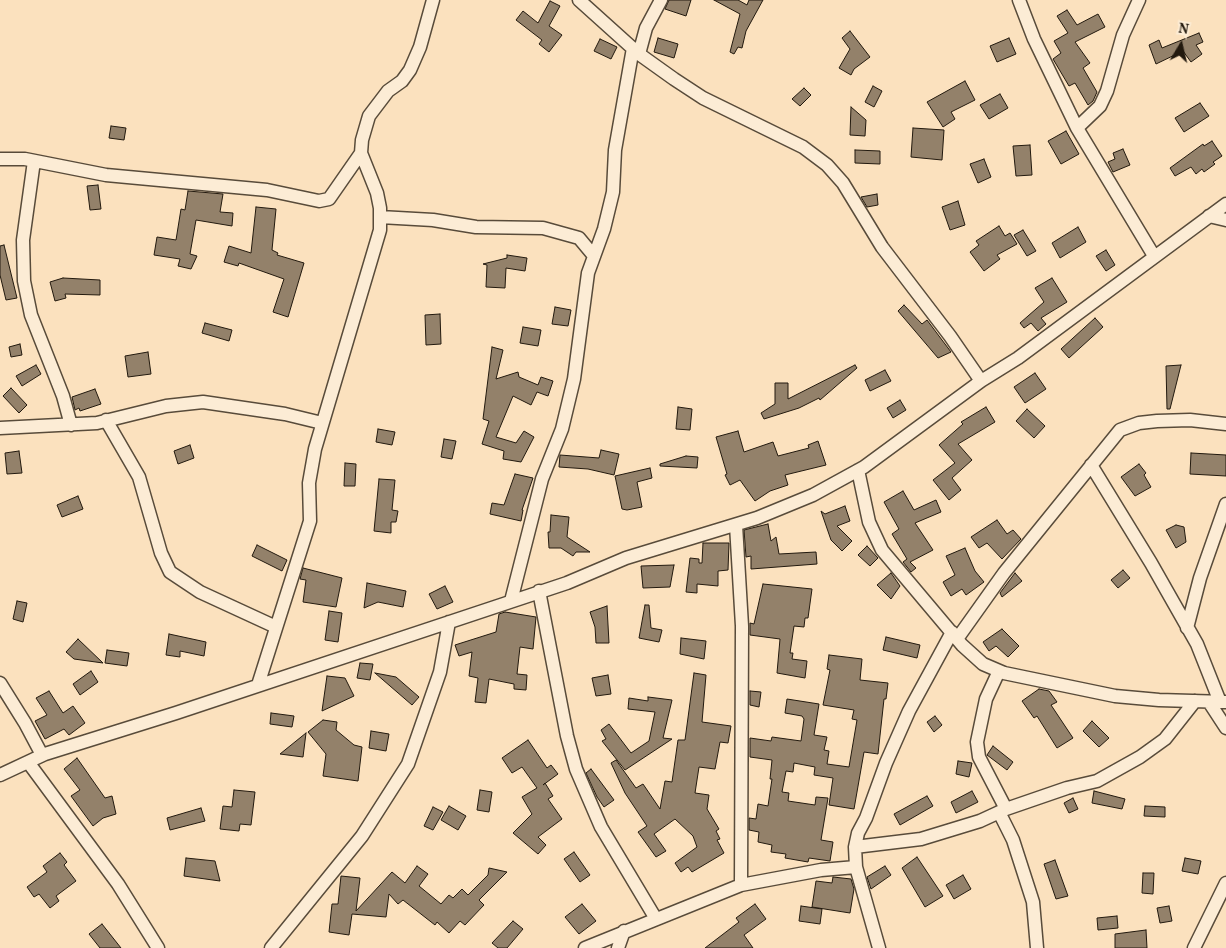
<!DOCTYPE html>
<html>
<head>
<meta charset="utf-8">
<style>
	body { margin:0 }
	#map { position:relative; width:1226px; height:948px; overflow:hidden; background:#fbe1be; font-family:Vollkorn,serif }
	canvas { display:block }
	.north { position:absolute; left:1156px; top:20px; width:50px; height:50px; -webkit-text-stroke:4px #fcecd5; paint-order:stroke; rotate:9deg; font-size:14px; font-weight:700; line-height:20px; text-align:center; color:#22190e }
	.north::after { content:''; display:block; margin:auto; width:18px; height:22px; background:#22190e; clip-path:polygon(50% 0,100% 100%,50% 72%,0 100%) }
</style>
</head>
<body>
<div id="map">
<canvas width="1226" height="948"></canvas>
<div class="north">N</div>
</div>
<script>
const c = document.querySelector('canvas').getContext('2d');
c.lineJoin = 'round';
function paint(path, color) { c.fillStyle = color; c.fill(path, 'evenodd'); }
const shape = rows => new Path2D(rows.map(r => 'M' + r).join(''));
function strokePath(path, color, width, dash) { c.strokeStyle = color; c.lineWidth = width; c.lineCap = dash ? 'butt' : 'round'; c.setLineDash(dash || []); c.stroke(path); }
const building = shape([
	[669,0,691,0,686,16,665,9,669,0],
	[714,0,738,0,747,5,749,0,763,0,746,31,742,48,738,47,734,54,730,52,740,14,714,0],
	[550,1,560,6,549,26,562,35,549,52,539,44,542,40,516,20,523,11,538,23,550,1],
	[1067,10,1077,25,1098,14,1105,27,1075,42,1090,63,1083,68,1097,92,1093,101,1088,105,1075,83,1069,86,1053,59,1061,53,1054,41,1068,33,1057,16,1067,10],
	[850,31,870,57,854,69,851,75,839,68,850,49,842,38,850,31],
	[1199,33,1203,42,1196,45,1202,54,1191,62,1183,51,1156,64,1149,45,1159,40,1162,48,1199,33],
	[658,38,678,44,674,58,654,52,658,38],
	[1009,38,1016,54,997,62,990,46,1009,38],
	[600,39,617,47,611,59,594,51,600,39],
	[965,81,975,100,951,112,955,119,943,127,927,102,965,81],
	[873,86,882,91,874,107,865,102,873,86],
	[804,88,811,95,800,106,792,99,804,88],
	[1000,94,1008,108,989,119,980,105,1000,94],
	[1200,103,1209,116,1184,132,1175,118,1200,103],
	[851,107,866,120,865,136,850,135,851,107],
	[111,126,126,128,124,140,109,138,111,126],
	[913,128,944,130,942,160,911,157,913,128],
	[1066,131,1079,154,1061,164,1048,141,1066,131],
	[1212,141,1222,156,1213,162,1215,164,1204,172,1202,169,1196,174,1191,167,1175,176,1170,168,1203,144,1204,146,1212,141],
	[1030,145,1032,175,1016,176,1013,146,1030,145],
	[1123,149,1130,165,1113,172,1108,162,1115,159,1113,153,1123,149],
	[855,150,880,151,880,164,855,163,855,150],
	[984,159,991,177,978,183,970,164,984,159],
	[98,185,101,209,90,210,87,186,98,185],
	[188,191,223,194,220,212,233,213,232,226,196,220,190,254,197,256,191,269,178,266,180,259,154,255,157,237,176,240,181,209,185,210,188,191],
	[877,194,878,205,867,207,861,197,877,194],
	[958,201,965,225,950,230,942,207,958,201],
	[256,207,276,209,272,250,278,253,277,255,304,263,288,317,273,312,284,279,239,263,238,266,224,262,229,246,251,253,256,207],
	[999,226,1005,236,1010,233,1017,244,997,255,1000,259,984,271,970,252,979,245,976,241,999,226],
	[1078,227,1086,242,1060,258,1052,243,1078,227],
	[1023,230,1036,251,1027,256,1014,235,1023,230],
	[4,245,17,298,6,300,0,275,0,246,4,245],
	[1106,250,1115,265,1106,271,1096,256,1106,250],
	[507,255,527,258,525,271,506,268,505,288,486,287,487,265,483,264,507,258,507,255],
	[63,278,100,280,100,295,65,294,66,298,55,301,50,282,63,278],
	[1052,278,1067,302,1041,318,1046,324,1038,331,1031,323,1024,328,1020,323,1044,302,1035,288,1052,278],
	[904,305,922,324,927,320,951,352,938,358,898,311,904,305],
	[555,307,571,310,568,326,552,324,555,307],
	[440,314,441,344,426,345,425,315,440,314],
	[1095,318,1103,327,1069,358,1061,349,1095,318],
	[205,323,232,330,229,341,202,333,205,323],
	[523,327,541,330,538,346,520,343,523,327],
	[20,344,22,355,11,357,9,347,20,344],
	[492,347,503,350,496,379,518,372,519,377,538,385,541,377,553,381,548,396,537,392,531,405,513,396,496,437,516,443,524,431,534,437,521,462,503,459,504,451,482,444,489,421,483,419,492,347],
	[148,352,151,374,128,377,125,356,148,352],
	[36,365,41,374,22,386,16,376,36,365],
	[855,365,857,368,820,400,819,398,799,408,764,419,761,413,775,404,775,383,788,383,788,399,855,365],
	[1181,365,1170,409,1167,409,1166,366,1181,365],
	[885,370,891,381,870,391,865,380,885,370],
	[1035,373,1046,389,1025,403,1014,387,1035,373],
	[11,388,27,405,19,413,3,396,11,388],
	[95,389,101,404,80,411,79,408,75,410,72,397,95,389],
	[900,400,906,410,893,418,887,408,900,400],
	[678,407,692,409,690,430,676,429,678,407],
	[986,407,995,422,958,444,972,460,952,478,961,490,949,500,933,480,955,463,939,445,963,424,961,422,986,407],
	[1027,409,1045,426,1034,438,1016,421,1027,409],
	[378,429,395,432,392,445,376,442,378,429],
	[738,431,744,452,773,442,778,456,809,448,808,445,818,441,826,465,785,475,788,485,770,491,755,501,740,480,730,485,725,475,727,474,716,437,738,431],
	[444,439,456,441,452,459,441,457,444,439],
	[190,445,194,458,178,464,174,451,190,445],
	[601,450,619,454,614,475,588,469,559,467,560,455,599,458,601,450],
	[19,451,22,473,7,474,5,453,19,451],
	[1191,453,1226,455,1226,476,1190,474,1191,453],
	[686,456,698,457,697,468,660,466,660,464,686,456],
	[345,463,356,464,355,486,344,486,345,463],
	[1139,464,1146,473,1144,475,1151,487,1135,496,1121,477,1139,464],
	[650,468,652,478,637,482,642,507,627,510,622,509,615,476,650,468],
	[515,474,533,478,522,510,523,510,521,521,490,514,492,503,504,505,515,474],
	[379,479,395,480,392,510,398,511,396,522,391,522,391,533,374,531,379,479],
	[903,491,914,510,936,500,941,512,915,523,933,550,910,562,916,568,911,572,903,562,907,559,892,534,899,529,884,502,903,491],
	[78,496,83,509,62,517,57,505,78,496],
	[845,506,850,521,837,526,852,541,842,551,831,540,821,511,825,514,845,506],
	[551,515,569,517,567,537,590,552,576,552,573,556,561,548,549,548,548,532,550,532,551,515],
	[997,520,1007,534,1013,530,1021,539,1002,559,987,543,979,548,971,537,997,520],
	[768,524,771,541,776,537,779,554,816,552,817,564,751,569,751,556,746,557,744,530,768,524],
	[1176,525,1184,527,1186,542,1176,548,1166,530,1176,525],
	[703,543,729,543,728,570,718,571,718,586,697,584,697,593,686,592,690,558,699,559,699,563,702,563,703,543],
	[257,545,287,560,282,571,252,556,257,545],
	[867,546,878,558,870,566,858,555,867,546],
	[965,548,975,571,984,582,966,595,962,589,951,596,943,582,955,575,946,556,965,548],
	[674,565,670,587,643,588,641,566,674,565],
	[303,568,342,578,336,607,303,602,306,580,300,579,303,568],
	[1123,570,1130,578,1118,588,1111,580,1123,570],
	[891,573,900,586,891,599,877,585,891,573],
	[1015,573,1022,581,1002,597,1000,593,1015,573],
	[367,583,406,591,403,607,378,602,364,608,367,583],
	[763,584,812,589,808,618,805,618,804,627,794,626,790,653,793,653,792,659,807,661,805,678,777,673,780,639,750,635,750,623,754,624,763,584],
	[445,586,453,602,437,609,429,594,445,586],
	[17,601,27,603,23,622,13,619,17,601],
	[645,605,649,605,651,628,662,630,659,642,639,638,645,605],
	[607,606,609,643,596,643,595,627,590,612,607,606],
	[329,611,342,613,338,642,325,640,329,611],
	[505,612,536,617,533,649,520,647,517,674,527,675,526,690,514,689,514,684,489,679,486,703,475,702,478,678,469,676,472,652,459,656,455,645,496,632,499,614,505,612],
	[1002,629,1019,646,1008,657,996,646,989,651,983,642,1002,629],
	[169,634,206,642,204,656,180,651,180,657,166,655,169,634],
	[886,637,920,645,917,658,883,650,886,637],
	[681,638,706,641,704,659,680,654,681,638],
	[78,639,103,663,74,659,66,652,78,639],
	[107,650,129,653,127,666,105,663,107,650],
	[829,655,862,659,860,680,888,683,886,699,884,699,878,754,864,752,854,809,829,805,833,778,814,775,815,767,794,763,793,772,786,771,782,792,789,793,788,801,815,805,816,797,828,798,821,840,833,842,830,861,809,858,808,862,785,858,786,854,771,852,772,845,758,842,759,832,749,830,749,818,756,819,758,804,768,806,772,779,770,779,772,760,750,757,750,738,771,741,772,737,801,741,804,719,802,716,785,713,787,699,819,704,814,735,827,737,824,750,829,751,827,764,849,767,857,720,852,719,854,710,823,705,830,670,827,669,829,655],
	[360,663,373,664,370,680,357,678,360,663],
	[91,671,98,682,80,695,73,684,91,671],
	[375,673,396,677,419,697,412,705,375,673],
	[694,673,706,675,702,722,731,726,728,743,720,742,715,769,699,767,695,793,709,795,707,809,719,829,716,831,720,839,717,840,724,853,692,872,688,867,681,872,675,863,697,847,693,836,675,819,654,834,666,851,656,857,638,832,647,826,625,793,611,763,616,760,636,788,643,784,660,809,665,781,672,782,678,740,685,740,694,673],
	[608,675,611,694,596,696,592,678,608,675],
	[327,676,345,678,354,696,322,711,327,676],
	[1039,689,1049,691,1057,702,1051,705,1073,738,1057,748,1037,716,1034,718,1022,701,1039,689],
	[49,691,63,713,73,706,85,723,69,735,64,729,45,739,35,721,47,715,36,698,49,691],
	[750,691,761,692,759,707,750,705,750,691],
	[648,697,672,700,663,738,672,739,625,770,602,741,606,739,601,730,609,724,631,753,649,741,655,712,628,709,629,698,648,701,648,697],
	[271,713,294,716,292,727,270,724,271,713],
	[935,716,942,725,934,732,927,722,935,716],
	[323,720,337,722,336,730,354,745,362,747,358,781,323,776,326,754,308,732,323,720],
	[1092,721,1109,738,1099,747,1083,731,1092,721],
	[371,731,389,734,386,751,369,748,371,731],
	[306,733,303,757,280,754,306,733],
	[528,740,547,768,551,765,558,774,543,785,545,783,553,796,548,799,562,819,538,837,546,845,538,854,513,833,532,814,522,797,537,788,522,767,512,773,502,758,528,740],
	[993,746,1013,762,1007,770,987,755,993,746],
	[77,758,105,798,112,796,116,814,103,818,93,826,71,796,80,790,64,769,77,758],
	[958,761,972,763,969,777,956,774,958,761],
	[591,769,614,800,604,807,597,797,586,773,591,769],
	[234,790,255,792,251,825,240,824,239,831,220,829,223,806,232,807,234,790],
	[480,790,492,792,489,812,477,810,480,790],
	[972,791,978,802,956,813,951,802,972,791],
	[1094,791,1125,799,1122,809,1092,803,1094,791],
	[927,796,933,806,900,825,894,814,927,796],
	[1073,798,1078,809,1069,813,1064,803,1073,798],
	[449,806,466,816,458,830,441,820,449,806],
	[1145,806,1165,807,1165,817,1144,816,1145,806],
	[433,807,443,812,433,830,424,826,433,807],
	[201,808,205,821,170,830,167,818,201,808],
	[574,852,590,875,580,882,564,859,574,852],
	[60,853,67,862,64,865,76,881,56,896,59,901,50,908,39,894,34,897,27,887,47,872,43,866,60,853],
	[917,857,943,896,925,907,902,868,917,857],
	[186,858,215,861,220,881,184,876,186,858],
	[1185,858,1201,861,1198,874,1182,871,1185,858],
	[1055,860,1068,896,1056,899,1044,864,1055,860],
	[417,866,428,874,419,886,441,904,449,895,453,898,462,889,468,895,488,875,489,868,507,872,479,900,484,905,465,925,460,921,449,933,437,922,435,925,403,900,398,904,389,894,386,917,352,914,349,935,329,932,332,904,338,904,341,876,360,878,356,911,392,872,405,883,417,866],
	[885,866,891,875,871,889,867,877,885,866],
	[1143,873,1154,873,1153,894,1142,893,1143,873],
	[963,875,971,889,954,899,946,885,963,875],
	[833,877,851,879,854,889,850,913,812,907,816,881,832,883,833,877],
	[582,904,596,921,579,934,565,917,582,904],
	[755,904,766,919,744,935,753,948,705,948,739,922,736,918,755,904],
	[801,906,822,909,820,924,799,921,801,906],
	[1169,906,1172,921,1160,923,1157,908,1169,906],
	[1117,916,1118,928,1098,930,1097,918,1117,916],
	[513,921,523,929,507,948,498,948,492,943,513,921],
	[102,924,121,948,100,948,89,934,102,924],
	[1146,930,1147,948,1115,948,1115,934,1146,930]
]);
const minor = shape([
	[579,0,639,54,674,79,703,98,803,147,827,165,843,183,882,247,950,336,981,381],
	[1019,0,1034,39,1077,128,1154,256],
	[639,54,646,28,661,0],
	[1077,128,1100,106,1107,91,1123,35,1139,0],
	[0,159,25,159,106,175,267,190,319,201,329,199,361,153],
	[34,161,23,240,24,281,31,315,63,396,71,425],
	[1209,216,1226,220],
	[380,217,433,220,476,227,543,228,579,238,594,256],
	[106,420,139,477,161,553,170,572,200,592,276,627],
	[0,428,97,423,166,406,203,402,285,414,322,423],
	[1091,465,1151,563,1197,644,1220,702],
	[858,470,869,522,882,550,962,645,983,664,1004,673,1115,696,1159,700,1226,702],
	[736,525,742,626,741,885],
	[539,591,567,736,576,769,601,827,656,919],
	[511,601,542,479,562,429,574,379,588,273,604,229,613,192,615,150,633,48],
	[1187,628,1200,578,1226,504],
	[957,639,1004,573,1120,430,1139,423,1157,421,1190,420,1226,424],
	[999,671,986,699,977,742,979,757,1006,809],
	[0,683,25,723,42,755],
	[258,685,310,521,309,483,315,449,380,230,380,208,377,193,361,153,362,140,369,116,388,91,402,81,410,70,420,47,433,0],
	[1209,702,1226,728],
	[28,762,118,884,158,948],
	[0,775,45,754,176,713,567,583,626,558,757,518,813,495,864,467,981,381,1018,358,1226,204],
	[999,812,1013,840,1033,902,1037,948],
	[855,847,921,839,980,821,1006,809,1067,788,1097,781,1140,757,1165,739,1195,701],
	[271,948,362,836,408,764,440,672,449,622],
	[585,948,741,885,821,870,856,867],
	[618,948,624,931],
	[879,948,856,867,855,847,858,833,866,818,886,763,909,711,952,632],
	[1194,948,1226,883]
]);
paint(building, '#93816a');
strokePath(building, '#22190e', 1);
strokePath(minor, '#584b3a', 15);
strokePath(minor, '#fcecd5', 12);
</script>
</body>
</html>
